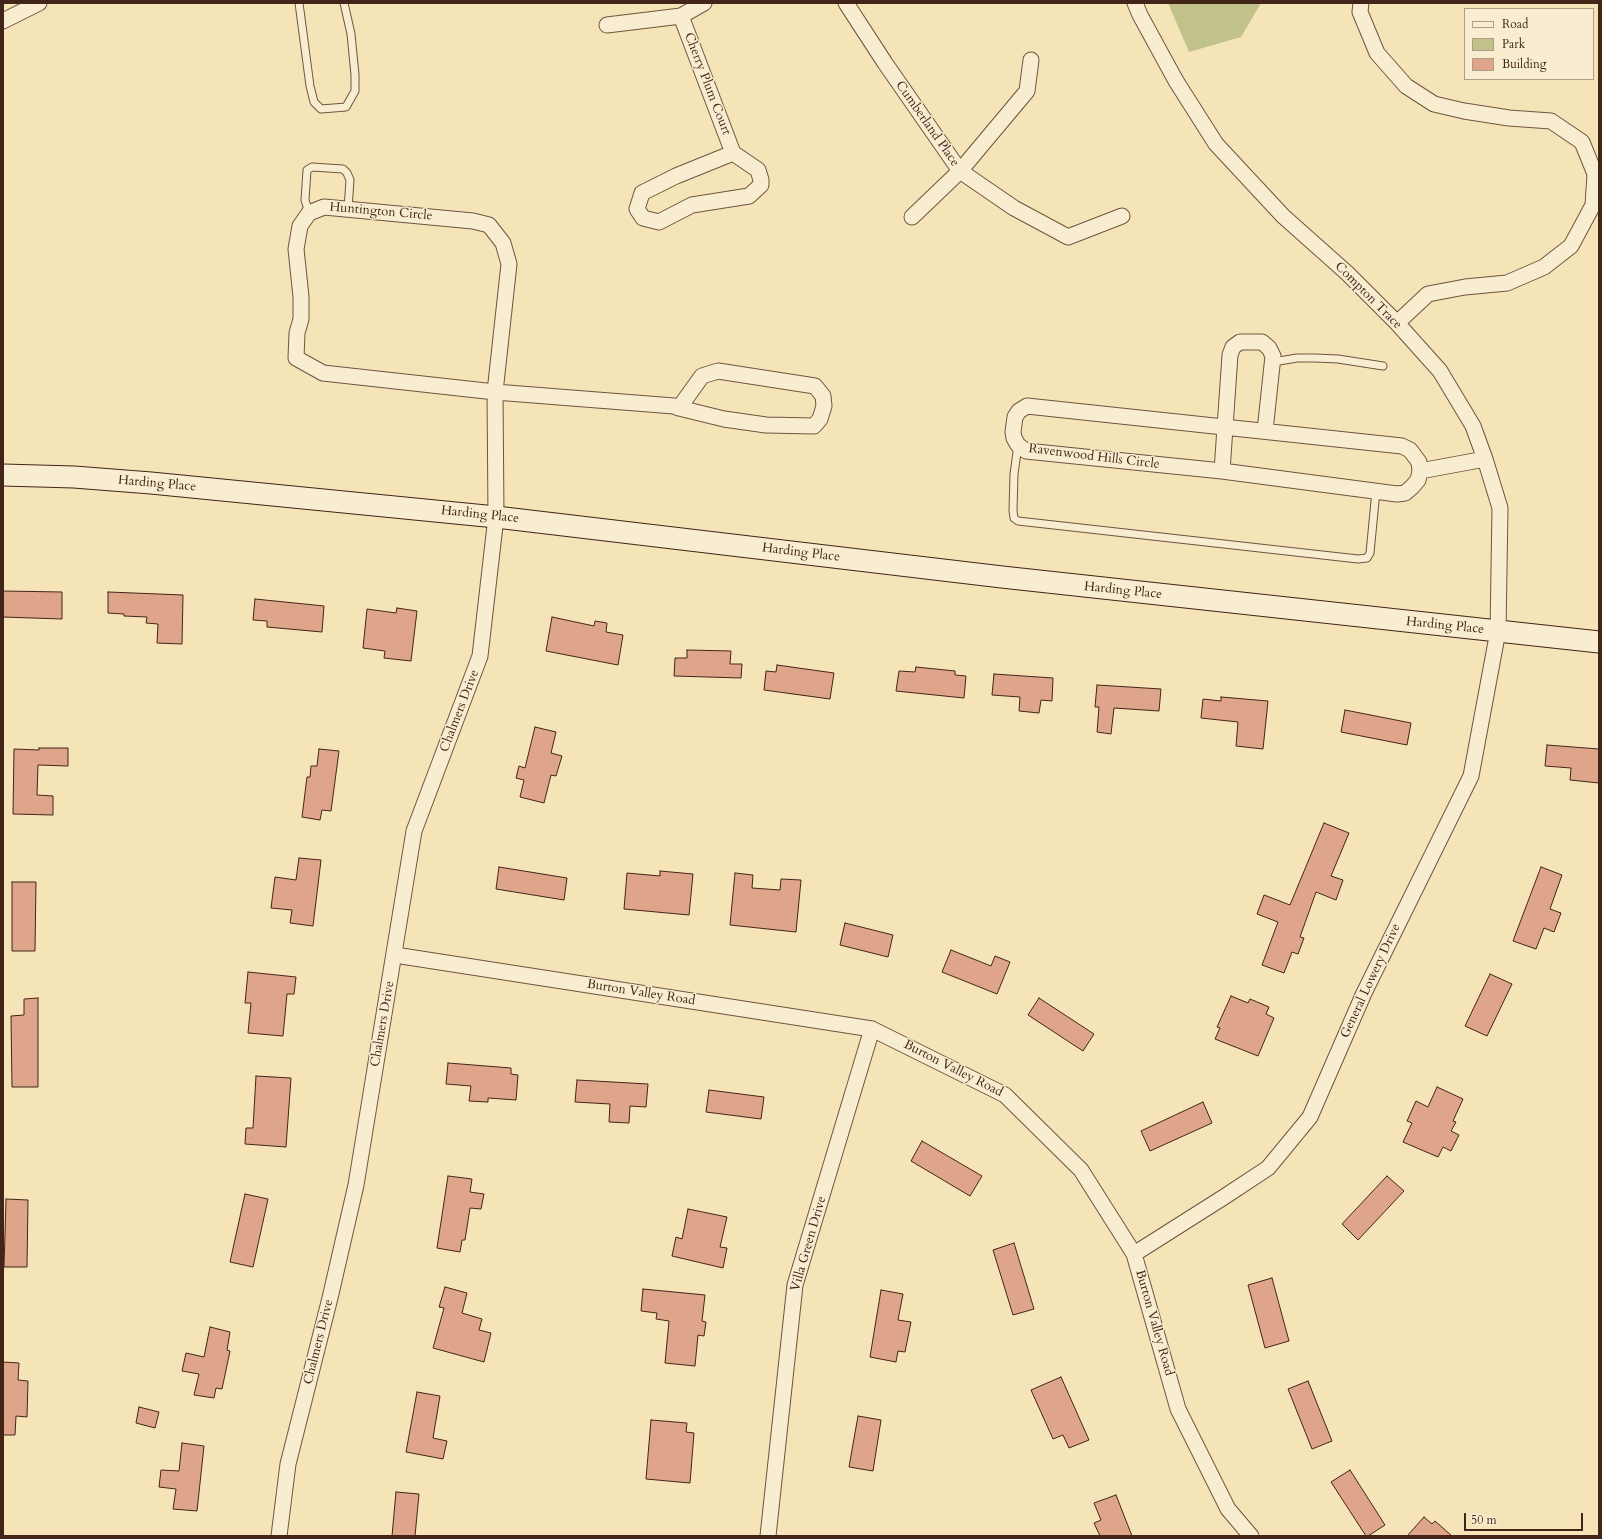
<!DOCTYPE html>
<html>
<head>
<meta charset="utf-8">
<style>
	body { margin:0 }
	#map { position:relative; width:1602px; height:1539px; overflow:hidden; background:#f5e4b7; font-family:Cardo,serif }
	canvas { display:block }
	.frame { position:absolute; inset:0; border:4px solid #432418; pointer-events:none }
	.legend { position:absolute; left:1464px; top:8px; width:130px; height:72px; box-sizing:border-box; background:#f8edd0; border:1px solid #b09d86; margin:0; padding:5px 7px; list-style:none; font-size:12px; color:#432418 }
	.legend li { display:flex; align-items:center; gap:8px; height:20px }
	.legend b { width:20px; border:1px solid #b09d86 }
	.scale { position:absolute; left:1464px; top:1513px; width:119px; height:18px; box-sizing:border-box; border:2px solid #432418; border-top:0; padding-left:5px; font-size:12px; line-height:14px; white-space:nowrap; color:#432418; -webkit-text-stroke:3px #f8edd0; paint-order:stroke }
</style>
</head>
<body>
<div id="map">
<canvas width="1602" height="1539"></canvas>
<div class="frame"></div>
<ul class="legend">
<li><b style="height:5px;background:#f8edd0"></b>Road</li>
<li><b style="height:11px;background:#c1c28a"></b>Park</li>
<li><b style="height:11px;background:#dea58b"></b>Building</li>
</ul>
<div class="scale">50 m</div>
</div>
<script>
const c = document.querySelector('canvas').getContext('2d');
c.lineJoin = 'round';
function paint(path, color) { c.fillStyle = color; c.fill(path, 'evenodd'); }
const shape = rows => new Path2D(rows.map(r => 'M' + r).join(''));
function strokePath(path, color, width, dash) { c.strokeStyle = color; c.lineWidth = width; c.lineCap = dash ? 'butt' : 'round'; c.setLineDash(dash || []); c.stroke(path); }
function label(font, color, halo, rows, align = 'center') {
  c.font = font + ' Cardo,serif'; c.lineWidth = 3; c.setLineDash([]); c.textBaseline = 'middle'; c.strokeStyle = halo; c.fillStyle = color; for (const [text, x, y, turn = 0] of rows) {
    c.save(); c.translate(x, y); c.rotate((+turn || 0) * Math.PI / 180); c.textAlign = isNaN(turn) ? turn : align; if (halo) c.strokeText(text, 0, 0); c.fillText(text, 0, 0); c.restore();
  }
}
const green = shape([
	[1168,3,1261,3,1241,37,1189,52]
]);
const building = shape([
	[3,591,62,592,62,619,3,617,3,591],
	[108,592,183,595,182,644,157,643,158,624,146,623,147,617,124,616,124,614,108,613,108,592],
	[255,599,324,606,322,632,267,627,267,621,253,620,255,599],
	[397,608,417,611,411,661,384,658,385,651,363,648,367,609,396,613,397,608],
	[552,617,594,626,595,621,607,623,606,632,623,635,618,665,546,651,552,617],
	[687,650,731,651,730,664,742,664,741,678,674,676,675,658,687,658,687,650],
	[777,665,834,673,830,699,764,690,766,671,776,672,777,665],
	[916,667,955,671,955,675,966,676,964,698,896,691,899,671,915,672,916,667],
	[994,674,1053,678,1052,701,1041,700,1039,713,1019,711,1020,697,992,695,994,674],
	[1097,685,1161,689,1159,711,1114,708,1111,734,1097,732,1099,707,1095,707,1097,685],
	[1221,697,1268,701,1263,749,1236,746,1238,722,1201,718,1203,699,1221,701,1221,697],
	[1345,710,1411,723,1407,745,1341,732,1345,710],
	[535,727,556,732,551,753,562,756,556,776,551,775,544,803,520,797,524,780,516,778,519,766,525,768,535,727],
	[1547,745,1599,749,1599,783,1570,780,1571,768,1545,766,1547,745],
	[39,748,68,748,68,766,38,765,37,795,53,796,53,815,13,814,14,749,39,750,39,748],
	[319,749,339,751,331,811,322,810,320,820,302,817,307,777,310,777,311,766,317,766,319,749],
	[1324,823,1349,833,1331,876,1343,880,1336,900,1316,892,1300,937,1304,938,1298,954,1292,952,1284,973,1262,965,1278,922,1257,914,1264,895,1290,905,1324,823],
	[299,858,321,860,313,926,290,923,292,910,271,908,275,877,296,880,299,858],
	[499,867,567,878,564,900,496,889,499,867],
	[1541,867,1562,875,1550,909,1561,913,1554,932,1544,928,1536,949,1513,941,1541,867],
	[660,871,693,874,689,915,624,909,627,873,660,876,660,871],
	[735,873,753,875,752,888,780,890,781,879,801,880,796,932,730,925,735,873],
	[12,882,36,882,35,951,12,951,12,882],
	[845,923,893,935,888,957,840,945,845,923],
	[951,950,991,966,995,956,1010,962,997,994,942,972,951,950],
	[248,972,296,977,294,994,287,994,283,1036,248,1033,251,1003,245,1003,248,972],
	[1490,974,1512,984,1487,1036,1465,1026,1490,974],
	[1231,996,1248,1003,1250,999,1269,1007,1266,1014,1274,1018,1258,1056,1215,1039,1220,1028,1217,1027,1231,996],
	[38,998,38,1087,12,1087,11,1016,24,1015,24,999,38,998],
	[1039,998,1094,1034,1083,1051,1028,1015,1039,998],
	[448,1063,511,1068,511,1074,518,1075,516,1100,488,1098,488,1102,469,1101,471,1086,446,1084,448,1063],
	[256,1076,291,1078,286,1147,245,1144,246,1128,253,1128,256,1076],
	[577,1080,648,1084,646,1107,630,1106,629,1123,609,1122,610,1104,575,1102,577,1080],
	[1437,1087,1463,1099,1453,1121,1456,1122,1451,1131,1459,1135,1451,1151,1443,1147,1438,1157,1403,1142,1412,1123,1407,1121,1416,1101,1428,1107,1437,1087],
	[709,1090,764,1097,761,1119,706,1112,709,1090],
	[1203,1102,1212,1123,1150,1151,1141,1131,1203,1102],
	[922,1141,982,1176,970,1196,911,1161,922,1141],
	[448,1176,472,1179,470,1192,484,1194,481,1209,470,1208,465,1240,462,1240,460,1252,437,1248,448,1176],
	[1387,1176,1404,1191,1358,1240,1342,1224,1387,1176],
	[245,1194,268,1199,253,1267,230,1262,245,1194],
	[6,1199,28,1200,27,1267,4,1267,6,1199],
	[688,1209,727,1217,720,1247,727,1248,723,1268,672,1256,676,1237,682,1239,688,1209],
	[1014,1243,1034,1309,1013,1315,993,1250,1014,1243],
	[1272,1278,1289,1341,1265,1348,1248,1285,1272,1278],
	[445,1287,467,1293,462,1313,482,1319,479,1330,491,1333,484,1362,433,1348,444,1308,439,1307,445,1287],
	[643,1289,705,1295,702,1321,706,1322,704,1336,698,1335,695,1366,665,1363,669,1321,656,1319,657,1313,641,1311,643,1289],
	[881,1290,903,1294,898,1320,911,1322,905,1352,898,1351,896,1362,870,1357,881,1290],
	[210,1327,230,1332,227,1350,230,1351,222,1389,216,1388,214,1398,194,1395,199,1374,182,1371,186,1353,204,1357,210,1327],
	[3,1362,19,1363,18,1380,28,1381,27,1417,16,1416,15,1435,3,1435,3,1362],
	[1061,1377,1089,1440,1069,1448,1063,1435,1053,1439,1031,1390,1061,1377],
	[1308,1381,1332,1441,1312,1449,1288,1389,1308,1381],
	[417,1392,440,1396,433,1438,447,1441,443,1459,406,1452,417,1392],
	[139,1407,159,1412,155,1428,136,1423,139,1407],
	[858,1416,881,1420,873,1471,849,1467,858,1416],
	[651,1420,687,1423,686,1432,694,1433,690,1483,646,1479,651,1420],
	[182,1443,204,1446,197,1511,173,1509,176,1489,159,1487,161,1470,179,1471,182,1443],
	[1350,1470,1385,1525,1368,1536,1366,1536,1331,1482,1350,1470],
	[396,1492,419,1494,415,1536,392,1536,396,1492],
	[1116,1495,1132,1536,1100,1536,1094,1523,1101,1520,1094,1503,1116,1495],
	[1424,1517,1432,1524,1435,1521,1452,1536,1407,1536,1424,1517]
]);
const lane = shape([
	[299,3,310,86,314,102,321,109,346,107,355,91,355,75,351,34,344,3],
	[309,213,305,200,307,170,312,167,343,169,347,173,350,180,348,209],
	[1273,362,1297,358,1315,358,1338,359,1383,366],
	[1018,445,1014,474,1013,511,1014,518,1018,521,1358,559,1367,558,1370,553,1376,491]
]);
const street = shape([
	[846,3,885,63,960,171,1014,208,1068,237,1122,216],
	[1361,3,1360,12,1377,53,1406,86,1434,104,1464,111,1509,118,1551,121,1582,142,1595,174,1593,205,1571,246,1544,267,1507,283,1465,287,1428,294,1397,323],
	[681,16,733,153,676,176,642,193,637,209,643,218,659,222,692,205,749,196,761,185,761,180,758,170,733,153],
	[3,21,39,3],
	[607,25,681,16,704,3],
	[324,207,473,221,489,225,503,243,509,264,495,392,323,373,296,358,297,333,301,319,301,297,296,249,300,226,309,213,324,207],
	[912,217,960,171,1027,91,1031,60],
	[1027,406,1402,446,1410,450,1419,462,1420,471,1418,480,1412,487,1405,493,1397,494,1222,471,1026,451,1018,445,1014,438,1013,432,1015,417,1019,411,1027,406],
	[1222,471,1230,355,1233,347,1240,342,1262,342,1269,348,1273,356,1265,431],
	[1420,471,1485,459],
	[395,955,872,1029,1005,1095,1081,1170,1134,1254,1178,1409,1228,1509,1251,1536],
	[1134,1254,1224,1197,1268,1168,1310,1117,1364,993,1471,776,1498,631,1500,508,1485,459,1473,426,1440,371,1397,323,1347,273,1283,216,1216,144,1176,81,1140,15,1135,3],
	[279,1536,288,1464,330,1298,356,1185,414,831,480,656,496,517,495,392,674,406,679,408,724,419,766,425,814,426,820,419,824,406,823,396,815,386,718,371,702,376,679,408],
	[768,1536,795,1285,872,1029]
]);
const secondary = shape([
	[3,475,74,477,151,483,496,517,1002,577,1599,642]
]);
const streetNames = [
	["Cherry Plum Court",707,84,69],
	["Cumberland Place",927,124,55],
	["Huntington Circle",381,212,5],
	["Compton Trace",1368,296,45],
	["Ravenwood Hills Circle",1094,457,7],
	["Harding Place",157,484,5],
	["Harding Place",480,515,6],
	["Harding Place",801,553,7],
	["Harding Place",1123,591,6],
	["Harding Place",1445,626,6],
	["Chalmers Drive",460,711,-69],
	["General Lowery Drive",1371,981,-65],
	["Burton Valley Road",641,993,9],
	["Chalmers Drive",383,1024,-80],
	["Burton Valley Road",953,1069,27],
	["Villa Green Drive",809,1244,-74],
	["Burton Valley Road",1154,1323,74],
	["Chalmers Drive",319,1342,-76]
];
paint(green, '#c1c28a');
paint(building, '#dea58b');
strokePath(building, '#432418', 1);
strokePath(lane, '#705440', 9);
strokePath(street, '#705440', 17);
strokePath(secondary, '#432418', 23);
strokePath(lane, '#f8edd0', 7);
strokePath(street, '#f8edd0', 15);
strokePath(secondary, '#f8edd0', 21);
label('13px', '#432418', '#f8edd0', streetNames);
</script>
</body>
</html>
